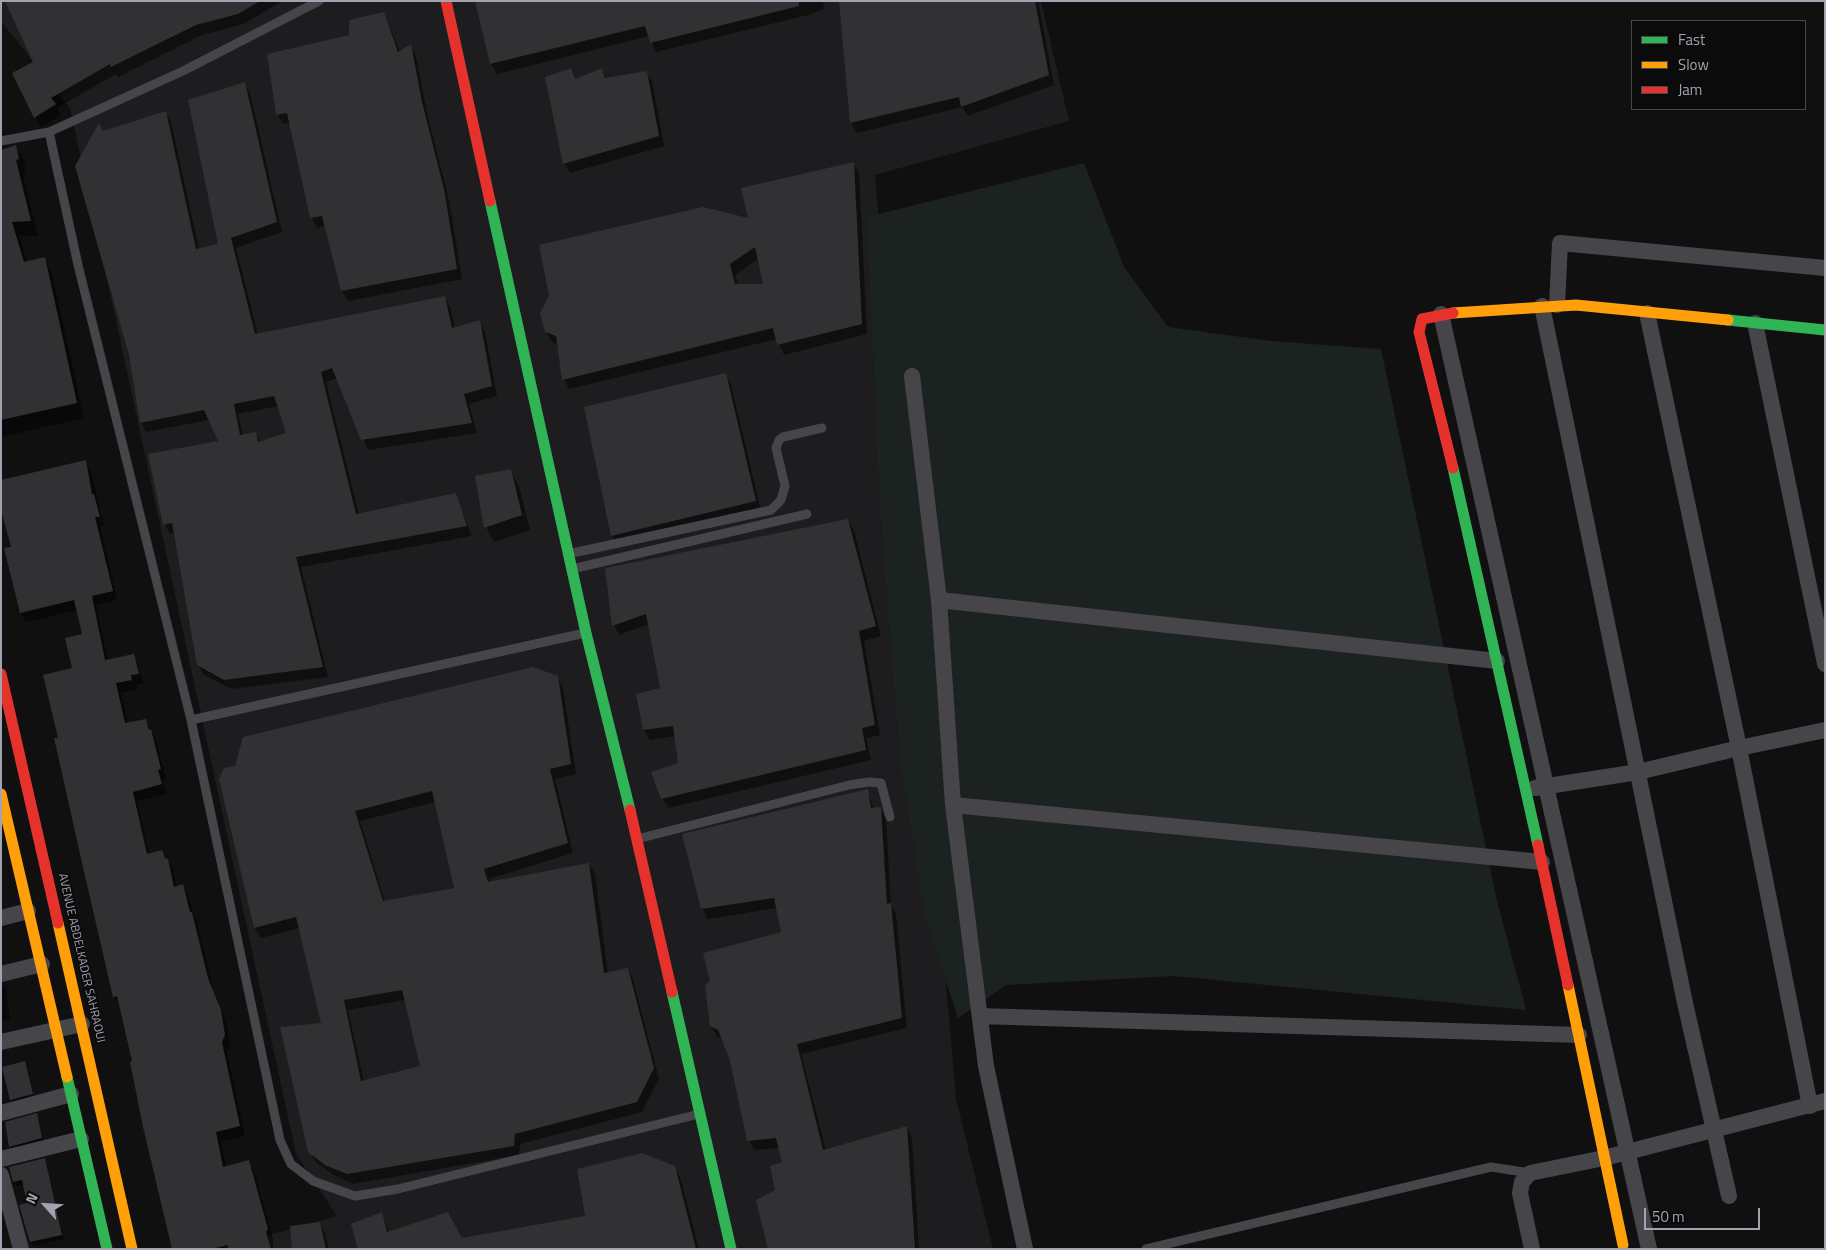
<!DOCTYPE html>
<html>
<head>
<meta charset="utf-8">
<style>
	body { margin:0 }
	#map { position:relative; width:1826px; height:1250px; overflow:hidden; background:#101011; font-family:"Titillium Web",sans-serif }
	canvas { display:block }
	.frame { position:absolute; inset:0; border:2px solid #a2a3b1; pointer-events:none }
	.legend { position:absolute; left:1631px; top:20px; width:175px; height:90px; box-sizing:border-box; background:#0b0b0c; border:1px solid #47484e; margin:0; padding:6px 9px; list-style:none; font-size:15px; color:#a2a3b1 }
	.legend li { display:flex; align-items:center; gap:10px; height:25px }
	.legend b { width:25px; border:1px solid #47484e }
	.north { position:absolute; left:20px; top:1180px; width:50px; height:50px; -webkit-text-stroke:4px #0b0b0c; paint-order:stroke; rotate:296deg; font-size:14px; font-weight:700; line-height:20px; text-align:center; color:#a2a3b1 }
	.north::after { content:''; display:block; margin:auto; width:18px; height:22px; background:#a2a3b1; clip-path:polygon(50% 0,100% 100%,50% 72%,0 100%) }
	.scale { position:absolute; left:1644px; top:1208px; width:116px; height:22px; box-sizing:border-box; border:2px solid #a2a3b1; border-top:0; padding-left:6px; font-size:15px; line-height:18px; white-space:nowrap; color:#a2a3b1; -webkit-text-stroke:4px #0b0b0c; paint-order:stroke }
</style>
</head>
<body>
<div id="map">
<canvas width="1826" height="1250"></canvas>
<div class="frame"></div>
<ul class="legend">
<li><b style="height:6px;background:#30b455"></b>Fast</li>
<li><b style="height:6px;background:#ff9f0a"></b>Slow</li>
<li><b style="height:6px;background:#e5322d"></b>Jam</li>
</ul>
<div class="north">N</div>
<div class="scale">50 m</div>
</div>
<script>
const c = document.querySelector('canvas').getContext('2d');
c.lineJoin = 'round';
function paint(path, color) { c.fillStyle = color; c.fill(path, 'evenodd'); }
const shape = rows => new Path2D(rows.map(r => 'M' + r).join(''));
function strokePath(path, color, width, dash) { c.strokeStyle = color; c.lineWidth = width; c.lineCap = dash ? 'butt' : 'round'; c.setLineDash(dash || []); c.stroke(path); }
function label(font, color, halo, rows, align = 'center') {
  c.font = font + ' "Titillium Web",sans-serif'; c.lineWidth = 4; c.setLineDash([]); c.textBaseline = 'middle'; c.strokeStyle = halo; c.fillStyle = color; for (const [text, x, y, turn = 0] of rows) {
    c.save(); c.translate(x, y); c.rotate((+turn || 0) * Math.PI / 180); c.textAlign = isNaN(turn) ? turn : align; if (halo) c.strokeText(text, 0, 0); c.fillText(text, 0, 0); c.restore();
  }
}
const built = shape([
	[1,1,1041,1,1069,121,875,175,956,1099,993,1249,220,1249,337,1216,296,1154,70,108,1,21]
]);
const green = shape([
	[1084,163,1124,267,1168,327,1271,341,1381,349,1497,901,1526,1010,1174,976,1006,985,958,1018,925,918,900,757,880,506,867,217]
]);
const shadow = shape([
	[6,1,282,1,244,24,202,35,118,77,116,74,57,108,61,115,41,127,35,117,35,63],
	[476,1,823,1,824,9,808,15,656,52,649,36,497,74,491,64],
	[840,1,1038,1,1054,85,968,116,962,107,857,133,851,123],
	[384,13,400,52,411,46,416,56,427,113,449,200,462,279,348,301,342,291,326,226,317,228,312,218,290,123,283,124,277,114,350,36],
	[602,69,607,79,646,72,652,82,664,146,570,173,564,163,570,70,576,80],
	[244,83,250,93,282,232,236,248,258,335,444,297,450,307,455,329,479,322,485,332,497,396,469,404,477,433,368,450,338,378,326,382,359,515,455,494,472,536,301,567,328,677,231,689,204,675,198,665,175,533,170,534,165,524,220,442,209,420,146,432,141,422,103,133,165,112,171,122,199,249,220,245],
	[279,406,287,434,261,443,256,434,243,436,238,414],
	[15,146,24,161,26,174,23,175,38,236,19,236,27,263,44,259,52,273,84,418,1,437,1,151],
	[853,163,859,173,867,334,784,355,777,339,569,389,564,379,559,345,552,342,546,332],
	[759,258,765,286,738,285,735,275],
	[725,375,731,385,761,511,618,546,612,536,586,408],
	[85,461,91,471,104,526,100,526,117,600,96,605,108,661,133,656,138,665,143,684,136,685,137,689,121,693,128,724,146,720,156,740,166,779,163,779,166,794,137,801,149,855,162,851,173,870,177,887,183,886,188,896,197,923,213,989,226,1021,230,1046,227,1052,245,1136,221,1141,226,1167,249,1161,254,1171,273,1239,273,1249,174,1249,121,1007,114,996,59,738,73,669,83,635,78,610,26,622,21,613,12,548],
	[510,470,519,486,530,530,494,542,486,527],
	[848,521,854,531,881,636,864,641,880,735,866,738,871,760,668,808,662,798,680,764,675,736,650,740,644,730,662,689,649,624,619,635,614,625],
	[557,677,563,688,576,774,555,779,573,853,489,879,490,883,589,864,595,874,608,974,628,969,633,979,659,1079,642,1112,520,1144,519,1155,353,1184,332,1174,316,1162,310,1152,323,1024,300,928,261,938,255,928,221,779],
	[435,802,455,889,385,902,360,821],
	[405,1000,422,1067,364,1082,348,1010],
	[867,790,874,809,880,808,886,819,891,906,896,914,907,1028,801,1054,826,1151,906,1127,912,1137,919,1249,769,1249,777,1191,783,1163,779,1148,754,1150,749,1140,732,1061,723,1039,717,1036,711,1026,783,933,777,908,708,919,702,908],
	[1,985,6,987,10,1019,1,1021],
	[25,1063,34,1099,13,1104,4,1068],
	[37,1115,44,1143,13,1151,10,1146],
	[45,1160,64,1239,33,1246,31,1242,29,1204,24,1185,17,1186,14,1182],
	[674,1167,680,1177,699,1249,359,1249,381,1214,389,1232,462,1240,587,1217],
	[320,1223,325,1233,329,1249,294,1249]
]);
const building = shape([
	[5,1,260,1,238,14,196,25,111,67,110,64,51,98,56,104,34,118,12,73,33,62],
	[475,1,799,1,799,6,650,43,645,26,490,64],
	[839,1,1035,1,1049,75,961,107,959,97,850,123],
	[384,12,398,52,411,44,422,102,444,189,457,269,341,291,322,216,310,218,287,113,276,115,267,54,349,35,349,20],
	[571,68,575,79,602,68,605,78,647,71,659,136,563,164,545,77],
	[245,82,277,222,231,238,255,334,445,296,452,328,480,320,492,386,464,394,472,423,361,440,332,368,321,372,356,514,456,493,467,526,296,557,323,667,224,680,197,665,172,523,163,525,148,454,218,441,204,410,140,423,129,355,75,166,99,123,103,131,166,111,196,249,218,244,188,100],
	[274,396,286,433,258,442,256,432,240,435,234,404],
	[16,145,19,159,16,160,31,221,12,222,24,262,45,257,77,403,1,420,1,150],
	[854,162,862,324,777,345,773,328,562,380,556,336,545,332,540,313,549,296,539,245,703,207,748,218,741,188],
	[755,247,763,284,735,284,730,264],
	[726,373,756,501,611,536,584,407],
	[86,460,92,494,94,494,100,517,95,517,113,591,92,596,105,660,134,654,139,674,131,675,132,680,116,683,125,723,146,719,149,730,151,729,161,769,158,770,162,784,133,792,147,854,162,850,165,858,168,859,174,887,183,884,190,912,192,912,208,978,221,1010,225,1035,222,1042,240,1126,216,1132,223,1167,249,1160,268,1229,266,1232,271,1249,228,1249,228,1245,212,1249,172,1249,143,1127,130,1062,132,1061,117,996,113,997,83,867,54,738,58,738,43,675,72,668,65,638,82,634,74,600,20,613,4,548,11,547,1,510,1,480],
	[511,469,522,515,484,528,475,476],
	[848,519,876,626,859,631,875,725,862,728,866,750,661,799,651,772,678,763,673,726,643,730,636,694,660,688,646,614,612,626,605,568],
	[533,667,558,676,571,764,550,769,568,843,484,869,488,882,589,863,604,973,628,968,654,1068,637,1102,515,1134,514,1146,347,1174,325,1165,308,1152,280,1027,321,1023,296,917,254,928,219,779,224,768,235,766,243,737],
	[432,791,454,888,383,901,355,811],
	[402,990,420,1066,361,1081,344,1000],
	[868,789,871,808,881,807,887,904,891,903,902,1018,797,1044,823,1150,907,1126,915,1249,768,1249,756,1200,775,1190,770,1166,782,1162,776,1138,747,1141,730,1061,718,1030,710,1026,705,985,710,981,703,953,781,932,774,898,701,909,682,834],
	[25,1061,33,1094,10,1100,2,1067],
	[37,1113,42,1138,9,1147,5,1122],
	[642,1153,675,1166,696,1249,358,1249,351,1224,382,1212,387,1232,448,1212,462,1238,585,1216,577,1169],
	[45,1158,62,1235,30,1242,19,1205,27,1203,22,1180,13,1182,9,1167],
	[320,1222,326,1249,292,1249,290,1226]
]);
const lane = shape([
	[49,132,78,265,191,720,280,1140,291,1164,313,1181,355,1196,398,1189,699,1114],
	[1,141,49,132,183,71,319,1],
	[568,554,771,510,781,500,785,486,776,448,779,440,783,437,822,428],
	[572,569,807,514],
	[191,720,585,633],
	[637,839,849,785,869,782,881,783,890,817],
	[1146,1249,1491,1167,1530,1173]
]);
const street = shape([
	[1557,305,1560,243,1825,268],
	[1542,306,1685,1003,1729,1196],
	[1647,313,1739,748,1810,1106],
	[1441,314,1649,1249],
	[1755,323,1825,664],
	[912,376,939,600,953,805,986,1066,1025,1249],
	[939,600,1497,661],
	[1535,788,1638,772,1739,748,1825,730],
	[953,805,1542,862],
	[1,918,28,911],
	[1,974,42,964],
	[980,1016,1579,1035],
	[1,1042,82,1024],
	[1,1113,71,1094],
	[1,1159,81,1139],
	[1,1175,21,1249],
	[1532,1249,1520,1193,1522,1182,1530,1173,1604,1158,1825,1101]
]);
const fast = shape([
	[490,201,586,633,630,810],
	[1728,320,1825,330],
	[1453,468,1538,845],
	[672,992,731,1249],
	[67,1077,107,1249]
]);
const slow = shape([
	[1453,313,1576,305,1728,320],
	[1,794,67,1077],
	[58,923,132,1249],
	[1568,985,1623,1245]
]);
const jam = shape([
	[446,1,490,201],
	[1453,313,1422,319,1419,332,1453,468],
	[1,674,58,923],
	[630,810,672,992],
	[1538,845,1568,985]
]);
const streetNames = [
	["AVENUE ABDELKADER SAHRAOUI",81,958,77]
];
paint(built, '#1d1d1f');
paint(green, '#1c221f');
paint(shadow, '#0007');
paint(building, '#313133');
strokePath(lane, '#46464a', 9);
strokePath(street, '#46464a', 16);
strokePath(fast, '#30b455', 11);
strokePath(slow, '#ff9f0a', 11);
strokePath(jam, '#e5322d', 11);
label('12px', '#a2a3b1', '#0b0b0c', streetNames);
</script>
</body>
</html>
